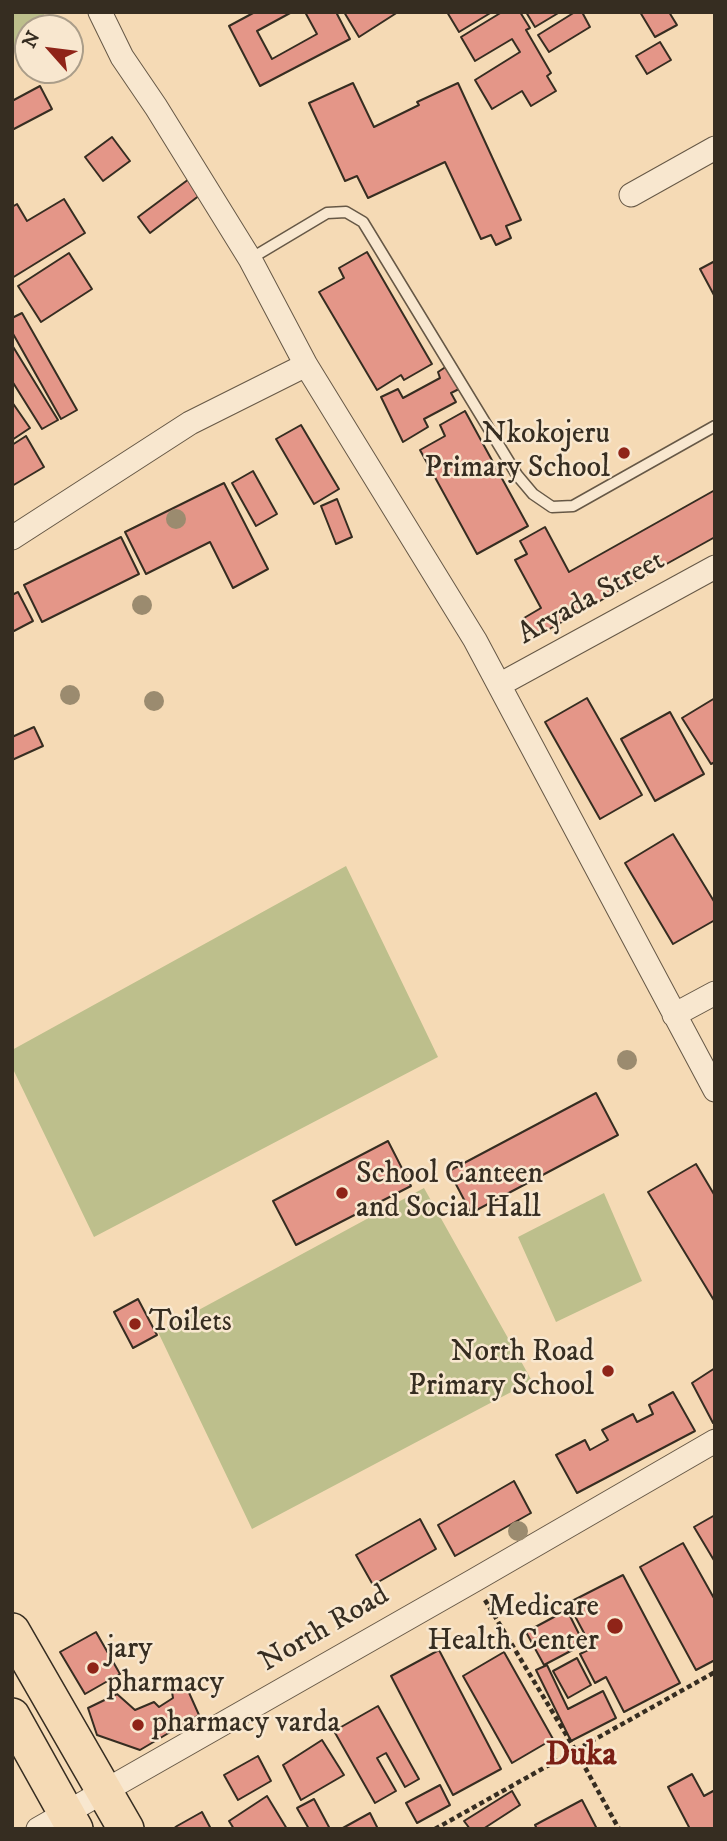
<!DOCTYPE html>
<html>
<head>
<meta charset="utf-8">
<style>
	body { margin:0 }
	#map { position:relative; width:727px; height:1841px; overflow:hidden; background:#f5dab5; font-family:"IM FELL DW Pica",serif }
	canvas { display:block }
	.frame { position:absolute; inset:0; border:14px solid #362d21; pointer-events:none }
	.north { position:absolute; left:14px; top:14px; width:70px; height:70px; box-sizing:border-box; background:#f8e7cf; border:2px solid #aa9d89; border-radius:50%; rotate:298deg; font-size:19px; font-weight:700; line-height:28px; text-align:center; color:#362d21 }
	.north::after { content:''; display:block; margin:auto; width:24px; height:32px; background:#8f2418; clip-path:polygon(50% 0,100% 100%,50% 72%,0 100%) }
</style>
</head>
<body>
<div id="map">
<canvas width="727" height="1841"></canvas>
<div class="frame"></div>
<div class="north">N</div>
</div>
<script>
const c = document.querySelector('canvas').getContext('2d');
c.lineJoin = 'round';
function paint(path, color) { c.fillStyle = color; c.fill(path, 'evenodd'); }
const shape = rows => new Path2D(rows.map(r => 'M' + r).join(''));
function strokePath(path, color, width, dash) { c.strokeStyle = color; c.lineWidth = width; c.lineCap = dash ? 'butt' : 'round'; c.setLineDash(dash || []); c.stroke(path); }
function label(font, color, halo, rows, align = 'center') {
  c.font = font + ' "IM FELL DW Pica",serif'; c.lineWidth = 5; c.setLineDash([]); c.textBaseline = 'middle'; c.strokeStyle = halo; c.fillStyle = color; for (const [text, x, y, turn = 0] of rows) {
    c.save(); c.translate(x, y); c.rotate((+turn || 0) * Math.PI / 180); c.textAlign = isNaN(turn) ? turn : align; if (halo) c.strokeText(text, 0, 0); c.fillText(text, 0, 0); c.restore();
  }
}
const green = shape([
	[12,12,43,12,49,28,28,28,28,41,12,51],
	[346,866,438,1057,94,1237,12,1067,12,1050],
	[424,1188,532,1381,252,1529,158,1332],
	[604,1193,642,1281,556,1322,518,1237]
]);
const building = shape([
	[255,12,292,12,257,31,272,59,317,34,305,12,336,12,350,39,260,86,229,26,255,12],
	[344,12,398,12,359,37,344,12],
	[447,12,492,12,459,32,447,12],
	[502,12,520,12,530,28,526,30,551,73,547,76,556,91,531,106,522,91,492,109,475,80,520,52,512,39,475,61,461,37,502,12],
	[526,12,560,12,535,27,526,12],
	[575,12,582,12,590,27,549,52,538,35,575,12],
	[640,12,669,12,677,25,655,37,640,12],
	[660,42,671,60,647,74,636,56,660,42],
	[353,83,374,127,419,105,417,102,458,83,521,220,506,226,511,238,496,245,491,235,481,239,445,162,368,198,357,176,345,181,309,103,353,83],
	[40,86,52,109,12,130,12,101,40,86],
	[112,137,130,161,103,181,85,157,112,137],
	[189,179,200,195,150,233,138,217,189,179],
	[64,199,85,233,12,278,12,207,17,204,27,221,64,199],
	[367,252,432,364,404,380,401,375,377,390,319,292,344,278,339,268,367,252],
	[69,253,92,289,41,322,18,286,69,253],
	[715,261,715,297,700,269,715,261],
	[22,313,77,410,61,419,12,332,12,318,22,313],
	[12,345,58,420,42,429,12,381,12,345],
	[447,366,459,389,451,393,456,402,424,419,428,427,403,442,381,397,398,389,403,398,440,378,438,372,447,366],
	[12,402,30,428,12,440,12,402],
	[465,411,528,526,477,554,420,450,445,436,440,425,465,411],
	[301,425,339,489,314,504,276,439,301,425],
	[26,436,44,467,12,486,12,445,26,436],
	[253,471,277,514,256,526,232,483,253,471],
	[224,483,268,569,233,588,210,542,146,574,125,532,224,483],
	[715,490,715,537,535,637,524,618,541,608,515,560,527,554,520,541,545,527,569,572,715,490],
	[337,499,352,537,336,544,321,506,337,499],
	[121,537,139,574,42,622,24,585,121,537],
	[18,592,33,621,12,632,12,595,18,592],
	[587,698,642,795,600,819,545,722,587,698],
	[715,698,715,762,711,764,682,718,715,698],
	[670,712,704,774,655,801,621,739,670,712],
	[34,727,43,746,12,760,12,737,34,727],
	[673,834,715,903,715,920,673,944,625,863,673,834],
	[596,1093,618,1135,471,1213,449,1171,596,1093],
	[388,1141,411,1186,296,1245,273,1201,388,1141],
	[696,1164,715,1196,715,1302,648,1192,696,1164],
	[138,1299,157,1335,133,1348,114,1312,138,1299],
	[715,1368,715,1422,713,1423,692,1383,715,1368],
	[673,1392,695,1431,577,1493,556,1455,585,1440,590,1450,608,1440,602,1430,633,1414,637,1422,653,1414,649,1405,673,1392],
	[514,1481,531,1513,455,1556,438,1525,514,1481],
	[715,1515,715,1562,694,1527,715,1515],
	[420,1519,436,1549,373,1585,356,1555,420,1519],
	[683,1543,715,1600,715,1660,696,1670,640,1567,683,1543],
	[623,1575,680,1683,624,1712,606,1677,595,1683,580,1654,592,1648,568,1603,623,1575],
	[567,1610,584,1644,544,1665,526,1632,567,1610],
	[96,1632,120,1674,85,1694,60,1652,96,1632],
	[439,1650,501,1769,453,1795,391,1676,439,1650],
	[504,1652,553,1739,512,1763,463,1676,504,1652],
	[577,1658,591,1685,568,1698,553,1671,577,1658],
	[547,1665,568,1709,603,1691,616,1718,571,1741,536,1670,547,1665],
	[186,1686,199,1715,140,1750,97,1735,88,1708,117,1694,135,1710,154,1702,159,1707,173,1698,172,1692,186,1686],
	[378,1706,419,1779,405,1787,386,1753,377,1758,396,1791,375,1803,334,1731,378,1706],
	[322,1740,344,1775,301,1800,283,1765,322,1740],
	[258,1756,271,1781,238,1800,224,1775,258,1756],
	[692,1774,704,1796,715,1790,715,1829,690,1829,668,1787,692,1774],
	[440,1785,450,1805,417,1823,406,1803,440,1785],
	[512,1791,520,1805,483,1829,470,1829,464,1821,512,1791],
	[267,1796,287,1829,234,1829,229,1821,267,1796],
	[314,1799,330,1829,309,1829,297,1808,314,1799],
	[582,1800,597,1829,537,1829,535,1825,582,1800],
	[202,1812,211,1829,173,1829,177,1826,202,1812],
	[370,1813,378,1829,341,1829,370,1813]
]);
const path = shape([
	[485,1600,576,1751,619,1829],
	[435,1829,715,1672]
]);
const lane = shape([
	[250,259,327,213,346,212,363,222,517,475,533,494,552,507,573,506,715,426]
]);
const street = shape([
	[100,12,122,57,156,107,250,259,306,365,475,640,715,1090],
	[631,195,715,148],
	[12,538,190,423,306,365],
	[499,685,715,567],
	[674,1015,715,993],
	[38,1829,473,1581,715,1441]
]);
const primary = shape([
	[12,1631,126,1829],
	[12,1716,75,1829]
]);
const trees = [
	[176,519],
	[142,605],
	[70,695],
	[154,701],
	[627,1060],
	[518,1531]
];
const markers = [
	[624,453,7,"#8f2418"],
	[342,1193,7,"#8f2418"],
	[135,1324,7,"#8f2418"],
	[608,1371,7,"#8f2418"],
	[615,1626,9,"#8f2418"],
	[93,1668,7,"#8f2418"],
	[138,1725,7,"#8f2418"]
];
const poiNames = [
	["Nkokojeru",610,436,"right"],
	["Primary School",610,470,"right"],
	["School Canteen",356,1176],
	["and Social Hall",356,1210],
	["Toilets",149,1324],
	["North Road",594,1354,"right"],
	["Primary School",594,1388,"right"],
	["Medicare",599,1609,"right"],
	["Health Center",599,1643,"right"],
	["jary",107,1651],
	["pharmacy",107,1685],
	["pharmacy varda",152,1725]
];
const streetNames = [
	["Aryada Street",592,599,-29],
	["North Road",325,1630,-30]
];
const quarterNames = [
	["Duka",581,1757]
];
paint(green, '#bdbf8c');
paint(building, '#e49688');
strokePath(building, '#362d21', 2);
strokePath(lane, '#665846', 13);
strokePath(street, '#665846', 25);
strokePath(primary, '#362d21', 38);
strokePath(path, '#362d21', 4.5, [5, 3.5]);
strokePath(lane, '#f8e7cf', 10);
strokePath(street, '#f8e7cf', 23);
strokePath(primary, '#f5dab5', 35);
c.fillStyle = '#9b8b6f';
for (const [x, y] of trees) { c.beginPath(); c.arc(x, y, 10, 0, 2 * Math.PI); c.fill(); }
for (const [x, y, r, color] of markers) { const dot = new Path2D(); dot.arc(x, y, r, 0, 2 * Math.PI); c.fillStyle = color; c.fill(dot); strokePath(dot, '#f8e7cf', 2.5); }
label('30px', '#362d21', '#f8e7cf', poiNames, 'left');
label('30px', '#362d21', '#f8e7cf', streetNames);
label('bold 33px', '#7a1f14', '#f8e7cf', quarterNames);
</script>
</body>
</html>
